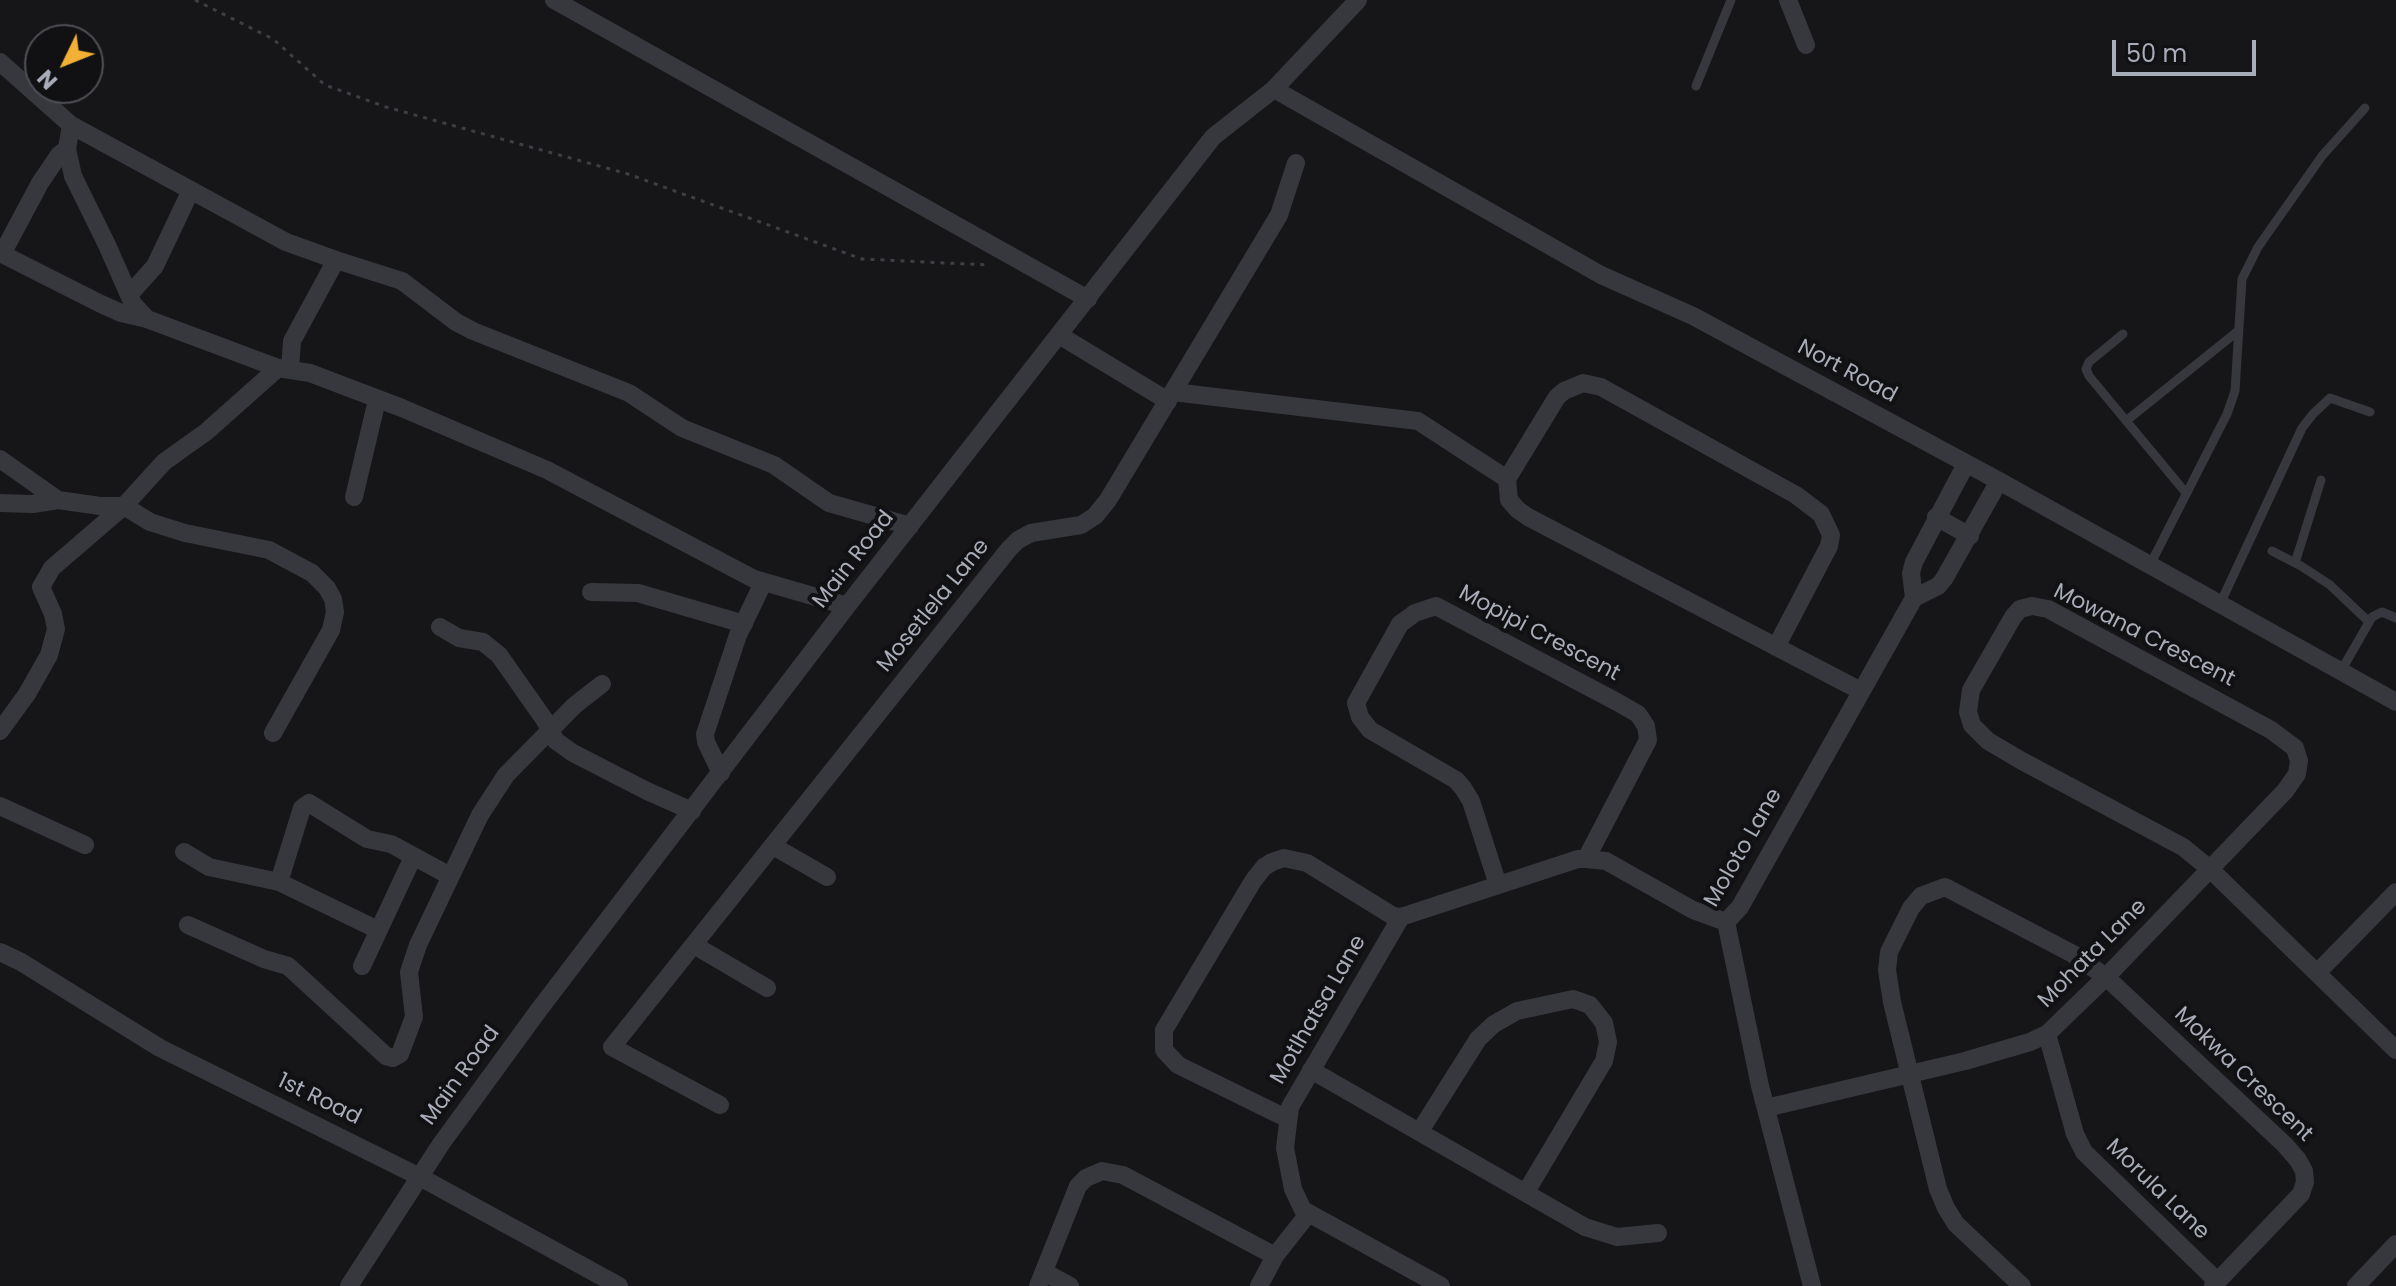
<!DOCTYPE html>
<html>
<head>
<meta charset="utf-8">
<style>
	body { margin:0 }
	#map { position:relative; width:2396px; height:1286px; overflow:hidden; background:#161618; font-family:Poppins,sans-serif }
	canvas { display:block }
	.north { position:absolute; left:24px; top:24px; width:80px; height:80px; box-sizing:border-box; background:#111113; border:2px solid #4d4f55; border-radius:50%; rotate:227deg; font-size:22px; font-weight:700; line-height:32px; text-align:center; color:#a8adb8 }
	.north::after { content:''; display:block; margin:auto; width:28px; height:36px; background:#f2b134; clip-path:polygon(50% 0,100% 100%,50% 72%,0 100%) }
	.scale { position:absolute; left:2112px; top:40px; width:144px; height:36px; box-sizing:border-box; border:4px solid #a8adb8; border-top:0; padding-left:10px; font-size:24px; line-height:28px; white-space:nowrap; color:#a8adb8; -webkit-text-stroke:6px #111113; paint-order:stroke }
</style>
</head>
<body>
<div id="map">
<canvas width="2396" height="1286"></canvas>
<div class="north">N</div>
<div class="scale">50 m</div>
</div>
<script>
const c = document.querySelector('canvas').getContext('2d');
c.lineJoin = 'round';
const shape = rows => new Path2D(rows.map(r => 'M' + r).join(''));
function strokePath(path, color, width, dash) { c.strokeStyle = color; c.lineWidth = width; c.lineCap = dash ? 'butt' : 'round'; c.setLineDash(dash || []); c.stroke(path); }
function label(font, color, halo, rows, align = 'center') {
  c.font = font + ' Poppins,sans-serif'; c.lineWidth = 8; c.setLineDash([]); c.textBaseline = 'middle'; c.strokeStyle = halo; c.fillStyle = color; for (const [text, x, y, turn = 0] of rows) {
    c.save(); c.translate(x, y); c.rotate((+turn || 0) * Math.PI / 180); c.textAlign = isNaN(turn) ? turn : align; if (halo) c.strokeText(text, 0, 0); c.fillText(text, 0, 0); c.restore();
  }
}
const path = shape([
	[195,0,273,39,325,85,386,107,628,174,862,259,989,265]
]);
const lane = shape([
	[1696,86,1731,0],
	[2123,334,2089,362,2086,369,2089,376,2186,493],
	[2126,421,2238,331],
	[2272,551,2301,566,2330,585,2368,621],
	[2295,563,2321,480],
	[2150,565,2227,414,2235,391,2242,279,2258,247,2322,156,2365,108],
	[2220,604,2302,428,2313,414,2330,398,2370,412],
	[2341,671,2372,617,2382,612,2396,618]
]);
const street = shape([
	[554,0,1088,299],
	[1788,0,1806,45],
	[0,62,71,125,286,242,336,260],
	[1274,89,1601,275,1693,316,1999,481,2396,702],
	[71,125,67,149,73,176,107,245,133,304,147,319,278,368,310,373,402,408,547,470,754,579,847,606],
	[0,253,101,304,121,313,147,319],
	[2,254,40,183,59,155,67,149],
	[129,295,155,266,191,190],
	[1059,335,1168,401],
	[290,369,292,341,336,260,402,281,456,322,473,331,629,393,682,428,774,465,829,503,910,526],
	[1173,392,1418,421,1507,479],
	[0,459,58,500],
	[354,497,377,400],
	[0,503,33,504,58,500,100,506,124,506,150,522,185,533,269,550,312,573,327,588,333,599,335,612,331,630,273,733],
	[1936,517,1970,536],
	[591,592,638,593,744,624],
	[1914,598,1938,586,1944,579,1999,481],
	[1914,598,1911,573,1914,562,1966,464],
	[440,627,459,638,483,642,499,655,544,719,556,741,573,753,647,791,692,811],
	[1776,647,1829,546,1831,535,1821,514,1796,495,1601,387,1583,383,1564,391,1557,397,1507,479,1509,500,1518,510,1528,517,1698,606,1861,691],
	[0,731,27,694,49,655,56,629,53,614,41,587,52,568,124,506,164,462,206,432,278,368],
	[721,773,706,742,705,734,738,635,763,583],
	[0,806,85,845],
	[773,846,827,877],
	[184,852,209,867,279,882,378,930],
	[279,882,302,808,309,803,367,839,391,844,450,876],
	[1498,885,1471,801,1463,788,1456,780,1370,730,1360,717,1356,703,1400,624,1415,613,1436,606,1617,702,1638,714,1646,726,1648,740,1586,859],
	[1401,917,1290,1107,1285,1148,1293,1189,1303,1210,1441,1286],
	[1401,917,1578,859,1586,859,1606,861,1693,910,1726,922],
	[1726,922,1740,907,1914,598],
	[1726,922,1760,1086,1812,1286],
	[188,925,264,959,288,966,386,1056,393,1058,400,1054,414,1017,409,972,418,945,480,815,506,775,575,705,602,684],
	[694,945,767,988],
	[0,952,21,962,160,1048,420,1177,619,1286],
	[362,966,413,857],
	[2317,973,2396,892],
	[2047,1034,2075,1134,2084,1152,2217,1281],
	[1311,1070,1585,1227,1617,1237,1658,1233],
	[720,1105,612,1047,1009,549,1018,540,1031,533,1081,525,1095,516,1108,500,1279,215,1296,163],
	[1766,1108,1965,1061,2030,1042,2047,1034,2106,977,2210,869,2285,791,2297,774,2299,761,2295,748,2271,730,2048,609,2032,606,2020,609,2013,617,1971,690,1968,712,1972,725,1988,741,2022,761,2183,847,2210,869,2396,1050],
	[1286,1118,1178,1065,1164,1050,1164,1030,1253,881,1264,867,1272,862,1284,858,1307,863,1393,916,1401,917],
	[1420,1131,1478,1039,1494,1024,1517,1011,1573,999,1590,1005,1604,1023,1608,1042,1604,1061,1526,1192],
	[1044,1272,1070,1286],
	[349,1286,441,1144,538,1011,847,606,1213,137,1274,89,1358,0],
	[1038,1286,1078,1186,1086,1178,1102,1171,1123,1175,1275,1256],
	[1259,1286,1275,1256,1308,1214],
	[2022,1286,1956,1224,1946,1208,1938,1189,1892,1002,1887,970,1889,952,1911,908,1921,896,1945,887,2073,954,2106,977,2285,1145,2298,1160,2304,1171,2305,1182,2301,1194,2213,1286],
	[2356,1286,2396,1244]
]);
const streetNames = [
	["Nort Road",1847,372,28],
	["Main Road",854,560,-52],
	["Mosetlela Lane",934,606,-51],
	["Mopipi Crescent",1539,634,28],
	["Mowana Crescent",2144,636,27],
	["Moloto Lane",1744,848,-60],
	["Mohata Lane",2093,954,-45],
	["Motlhatsa Lane",1319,1010,-60],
	["Mokwa Crescent",2243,1075,44],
	["Main Road",461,1076,-54],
	["1st Road",319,1100,26],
	["Morula Lane",2157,1190,44]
];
strokePath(path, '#3d3f44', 3, [4, 6]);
strokePath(lane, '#37383d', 9);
strokePath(street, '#37383d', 18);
label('22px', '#a8adb8', '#111113', streetNames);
</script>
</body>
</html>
